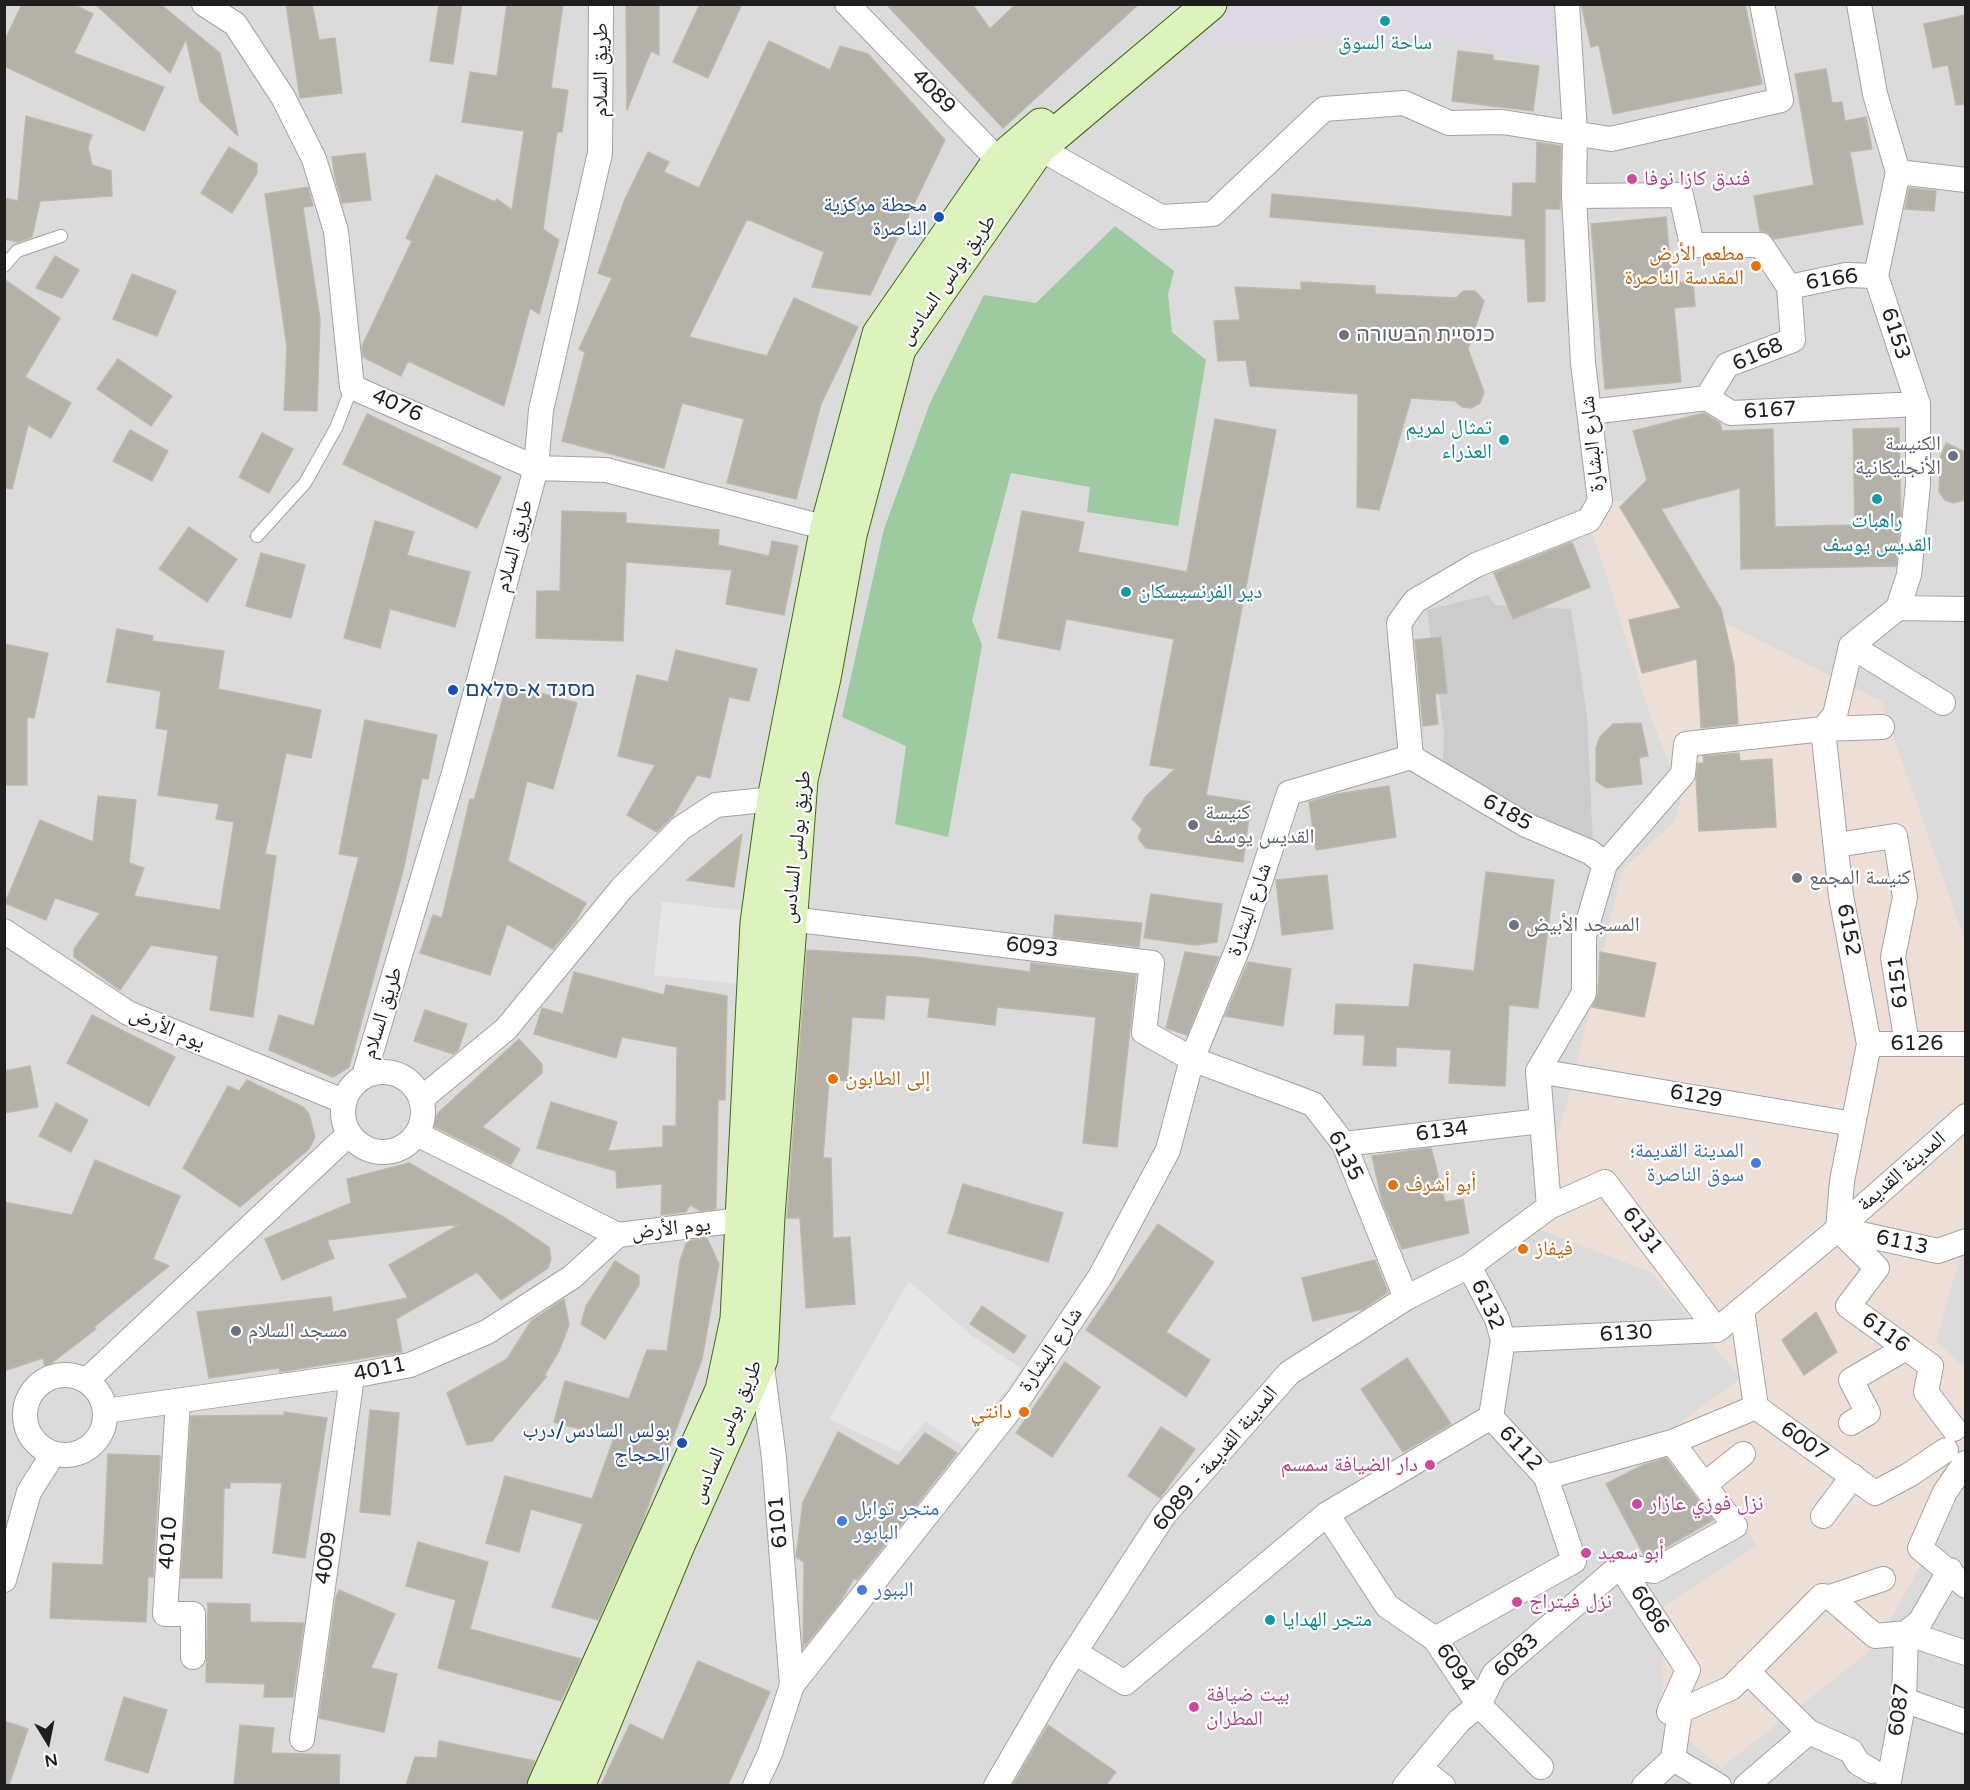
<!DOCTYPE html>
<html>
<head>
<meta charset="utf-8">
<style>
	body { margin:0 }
	#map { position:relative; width:1970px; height:1790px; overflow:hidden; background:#eeeee5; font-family:"Varela Round",sans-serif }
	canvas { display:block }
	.frame { position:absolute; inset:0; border:6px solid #1e1e1e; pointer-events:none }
	.north { position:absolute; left:18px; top:1712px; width:60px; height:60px; -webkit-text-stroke:4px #fff; paint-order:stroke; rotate:170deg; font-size:16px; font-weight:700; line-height:24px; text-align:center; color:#1e1e1e }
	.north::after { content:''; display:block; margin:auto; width:21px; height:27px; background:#1e1e1e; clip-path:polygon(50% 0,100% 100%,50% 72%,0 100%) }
</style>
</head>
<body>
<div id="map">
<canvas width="1970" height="1790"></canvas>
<div class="frame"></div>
<div class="north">N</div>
</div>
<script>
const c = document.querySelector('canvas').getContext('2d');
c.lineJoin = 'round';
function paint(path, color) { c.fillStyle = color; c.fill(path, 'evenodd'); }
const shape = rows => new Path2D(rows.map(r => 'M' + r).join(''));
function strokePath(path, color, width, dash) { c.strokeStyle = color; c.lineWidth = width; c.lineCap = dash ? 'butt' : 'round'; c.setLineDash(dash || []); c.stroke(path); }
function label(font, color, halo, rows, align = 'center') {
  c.font = font + ' "Varela Round","Noto Naskh Arabic","Noto Sans Hebrew",sans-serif'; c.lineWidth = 4.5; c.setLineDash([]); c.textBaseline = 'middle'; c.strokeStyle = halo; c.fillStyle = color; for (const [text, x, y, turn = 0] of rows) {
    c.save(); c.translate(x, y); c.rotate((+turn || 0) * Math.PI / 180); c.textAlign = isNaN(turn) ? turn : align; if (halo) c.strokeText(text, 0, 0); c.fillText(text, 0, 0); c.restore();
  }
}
const residential = shape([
	[5,5,1965,5,1965,1785,5,1785]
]);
const commercial = shape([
	[1600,501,1634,501,1715,618,1881,701,1965,941,1965,1240,1936,1341,1965,1368,1965,1486,1875,1647,1721,1768,1663,1719,1661,1608,1757,1546,1674,1427,1741,1378,1650,1272,1526,1224,1568,1102,1622,870,1674,822,1682,795,1650,716,1589,520]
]);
const religious = shape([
	[1488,595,1495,605,1571,609,1587,715,1593,844,1506,804,1443,765,1444,731,1427,610]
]);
const forest = shape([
	[1115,226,1174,271,1168,294,1172,332,1206,360,1178,526,1087,512,1090,487,1011,473,972,620,982,645,948,837,895,824,906,746,842,717,884,529,930,403,984,295,1036,303]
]);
const parking = shape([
	[662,902,747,911,739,984,654,975],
	[909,1281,971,1335,1022,1369,963,1446,925,1421,900,1452,829,1419]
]);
const plaza = shape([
	[1552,4,1562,62,1442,40,1380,38,1191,45,1231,5]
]);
const building = shape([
	[22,4,73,4,93,14,74,53,164,87,144,131,4,66,4,42,22,4],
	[95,4,160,4,220,53,238,136,200,101,186,39,170,73,95,4],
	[286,4,312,4,319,40,335,38,342,93,300,98,286,4],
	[439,4,462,4,453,64,430,61,439,4],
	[507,4,563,4,551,88,568,90,562,132,557,132,543,229,559,240,539,314,530,308,504,406,408,361,401,376,363,357,362,346,412,241,406,238,436,175,495,202,497,199,512,210,524,131,462,122,470,72,497,76,507,4],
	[626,4,659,4,659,55,651,51,627,110,626,4],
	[700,4,742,4,708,78,673,62,700,4],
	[886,4,972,4,990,29,1016,4,1139,4,1003,128,886,4],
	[1581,4,1745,4,1762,84,1613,114,1599,45,1591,47,1581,4],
	[1965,15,1965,104,1956,105,1948,65,1933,68,1924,24,1965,15],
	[769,41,830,70,840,46,868,54,945,140,870,295,812,287,824,252,747,219,689,337,767,356,794,298,858,327,821,404,796,499,727,483,744,419,682,403,664,468,562,441,585,352,579,349,612,278,598,273,625,199,648,152,669,162,664,172,699,188,769,41],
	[1458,51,1493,55,1493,60,1539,66,1533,111,1452,101,1458,51],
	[1826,69,1832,103,1842,102,1845,121,1866,117,1872,149,1850,152,1863,224,1774,239,1768,233,1760,231,1754,196,1814,185,1795,74,1826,69],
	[26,116,92,135,88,147,92,165,111,171,112,196,40,201,32,237,18,242,4,239,4,198,18,201,26,116],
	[1537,142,1561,146,1560,209,1545,209,1545,301,1528,302,1525,239,1270,217,1272,194,1512,217,1513,183,1536,183,1537,142],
	[229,147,257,164,257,173,232,213,201,193,229,147],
	[365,153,371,200,342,203,335,178,332,157,365,153],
	[308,187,313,206,303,207,320,319,317,411,284,410,287,347,265,194,308,187],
	[1909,188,1936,191,1934,211,1905,209,1909,188],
	[1666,217,1672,283,1693,281,1695,306,1674,308,1681,382,1605,389,1591,224,1666,217],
	[55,256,79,270,62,298,36,288,55,256],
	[132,274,176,291,157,336,113,319,132,274],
	[4,279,60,318,25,377,71,403,51,438,28,425,12,489,4,488,4,279],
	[1301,282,1375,286,1375,294,1456,298,1463,291,1475,291,1484,301,1468,349,1484,392,1480,403,1471,408,1462,407,1455,401,1411,398,1379,510,1357,507,1358,394,1250,386,1246,360,1218,361,1214,321,1240,320,1235,287,1301,290,1301,282],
	[118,359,172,396,151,426,97,389,118,359],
	[1704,413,1720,423,1722,431,1773,429,1775,527,1855,525,1853,429,1899,428,1901,515,1896,566,1741,569,1740,488,1661,509,1721,609,1734,665,1738,724,1701,728,1697,659,1642,673,1629,620,1681,608,1620,507,1647,480,1633,431,1704,413],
	[367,414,501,477,477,528,343,464,367,414],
	[1215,419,1276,430,1206,795,1251,802,1243,862,1146,848,1138,838,1142,829,1132,819,1146,796,1175,769,1150,765,1174,639,1066,619,1060,650,998,638,1022,511,1084,522,1078,552,1187,572,1215,419],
	[130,430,168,451,152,481,113,461,130,430],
	[262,433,293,449,269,493,239,477,262,433],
	[1946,443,1965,452,1965,500,1953,503,1945,500,1939,492,1940,466,1937,465,1946,443],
	[562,511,626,513,626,523,719,530,718,545,769,556,772,541,798,546,784,615,726,604,732,570,626,562,623,641,536,638,537,591,560,591,562,511],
	[375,521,414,532,407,555,470,572,455,627,390,609,380,648,344,638,375,521],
	[189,527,237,559,207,602,159,569,189,527],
	[1572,542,1590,587,1513,619,1494,573,1572,542],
	[261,553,305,565,291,618,246,606,261,553],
	[117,629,153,636,152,641,224,651,218,689,321,710,311,758,286,753,265,854,276,856,253,1017,210,1010,218,956,151,945,120,990,74,957,74,949,100,913,55,898,46,920,5,903,40,820,93,842,98,796,136,800,129,863,144,868,134,896,220,910,234,822,216,819,219,804,158,795,168,730,156,728,161,691,107,682,117,629],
	[1441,637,1447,693,1435,694,1438,724,1423,726,1415,640,1441,637],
	[4,644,48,653,34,718,27,717,27,785,4,785,4,644],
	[676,650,757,669,749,701,729,697,710,778,697,775,673,816,657,832,627,815,655,765,618,756,637,675,668,682,676,650],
	[507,684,577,703,553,789,527,781,508,861,586,903,575,922,553,949,507,924,490,975,420,953,433,915,442,918,470,799,474,800,507,684],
	[365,720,437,735,428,779,422,778,404,867,349,1067,333,1077,269,1050,279,1015,314,1026,359,857,339,854,365,720],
	[1641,723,1648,756,1639,758,1642,784,1606,788,1596,781,1596,748,1600,737,1613,724,1641,723],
	[1739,753,1740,761,1772,759,1776,827,1699,831,1696,778,1698,763,1704,763,1703,756,1739,753],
	[1389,786,1396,837,1316,850,1309,802,1337,794,1389,786],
	[742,834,734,887,687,880,742,834],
	[1486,872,1554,880,1538,1008,1509,1005,1505,1086,1449,1083,1451,1050,1396,1047,1396,1066,1363,1065,1365,1035,1334,1034,1336,1004,1409,1007,1414,964,1474,971,1486,872],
	[1327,875,1333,929,1282,935,1276,880,1327,875],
	[1151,894,1222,904,1217,942,1195,945,1144,938,1151,894],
	[1055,915,1142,923,1139,947,1053,937,1055,915],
	[807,950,916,957,1030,972,1031,963,1136,975,1117,1147,1083,1143,1096,1017,997,1007,995,1025,928,1017,930,998,886,995,884,1019,852,1017,847,1081,829,1079,823,1158,831,1158,833,1238,850,1237,855,1304,806,1308,800,1218,787,1218,807,950],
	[1185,952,1219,957,1187,1035,1166,1028,1185,952],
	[1600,952,1656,963,1644,1017,1592,1007,1598,994,1600,952],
	[1248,962,1291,969,1283,1026,1225,1016,1248,962],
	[574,972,664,995,666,985,727,996,725,1100,718,1100,716,1209,701,1211,690,1205,686,1212,661,1215,662,1184,617,1188,616,1171,537,1148,551,1102,617,1122,608,1151,663,1147,663,1126,676,1126,677,1047,622,1037,616,1058,534,1034,542,1008,563,1014,574,972],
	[425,1010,467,1024,458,1050,453,1054,414,1041,425,1010],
	[92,1015,175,1057,149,1106,67,1063,92,1015],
	[519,1039,542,1064,542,1073,482,1127,520,1149,511,1165,431,1125,439,1112,519,1039],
	[30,1066,38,1107,4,1113,4,1071,30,1066],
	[247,1080,303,1107,309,1114,315,1137,309,1149,240,1207,183,1168,228,1086,239,1091,247,1080],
	[56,1103,88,1120,71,1152,39,1136,56,1103],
	[1431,1148,1445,1202,1463,1199,1469,1233,1402,1249,1382,1201,1372,1156,1431,1148],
	[95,1160,180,1196,153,1259,169,1266,94,1327,96,1329,45,1368,43,1358,4,1371,4,1202,72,1215,95,1160],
	[409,1163,507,1219,549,1247,551,1259,548,1268,501,1300,477,1272,396,1319,402,1352,280,1372,279,1368,209,1378,197,1312,331,1297,333,1312,408,1298,389,1265,460,1224,327,1240,334,1258,282,1280,265,1239,351,1203,347,1179,409,1163],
	[963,1184,1063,1213,1048,1262,948,1233,963,1184],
	[1158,1224,1214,1262,1166,1332,1210,1360,1186,1397,1086,1330,1158,1224],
	[707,1238,719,1264,702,1359,640,1528,598,1620,552,1607,583,1524,531,1509,519,1552,486,1543,505,1476,592,1499,614,1438,554,1422,565,1381,629,1399,647,1350,667,1351,680,1261,687,1241,707,1238],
	[1375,1260,1388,1292,1363,1309,1313,1321,1302,1278,1375,1260],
	[615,1261,639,1276,639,1285,605,1339,581,1324,586,1306,615,1261],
	[564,1299,569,1325,559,1351,544,1376,547,1376,492,1441,467,1445,447,1393,507,1359,531,1321,564,1299],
	[982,1306,1026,1336,1014,1353,970,1324,982,1306],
	[1816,1312,1837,1352,1804,1375,1782,1340,1816,1312],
	[1407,1358,1451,1424,1403,1452,1361,1389,1407,1358],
	[1065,1362,1100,1387,1052,1457,1016,1433,1065,1362],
	[370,1410,399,1413,390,1515,360,1512,370,1410],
	[284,1412,327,1418,305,1558,273,1553,282,1483,230,1482,230,1488,224,1488,222,1578,181,1578,191,1416,284,1415,284,1412],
	[1161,1427,1195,1449,1160,1498,1128,1476,1161,1427],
	[838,1432,898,1466,925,1433,957,1453,857,1580,854,1578,840,1602,803,1648,804,1562,796,1557,803,1502,838,1432],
	[108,1454,160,1456,153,1577,148,1577,146,1622,50,1618,53,1563,103,1565,108,1454],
	[1666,1458,1713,1520,1651,1556,1644,1555,1606,1484,1643,1465,1666,1458],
	[418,1542,488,1562,470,1629,581,1659,561,1701,438,1668,456,1600,406,1586,418,1542],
	[339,1590,395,1614,371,1668,397,1674,384,1732,319,1718,336,1597,339,1590],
	[208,1603,250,1604,250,1622,304,1623,293,1697,264,1697,265,1684,206,1682,208,1603],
	[698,1661,770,1692,728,1785,601,1785,630,1724,663,1740,698,1661],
	[124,1697,167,1710,148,1773,105,1760,124,1697],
	[4,1721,28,1729,9,1785,4,1785,4,1721],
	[240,1725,274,1728,271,1753,340,1755,339,1785,234,1785,240,1725],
	[1048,1725,1116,1772,1106,1785,1013,1785,1048,1725],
	[439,1741,535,1761,526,1785,406,1785,415,1757,437,1758,439,1741]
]);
const lane = shape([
	[4,266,17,251,61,236],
	[257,536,305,483,336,428,352,387]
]);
const street = shape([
	[204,4,235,24,283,97,314,159,336,231,352,387,536,468,606,470,842,532],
	[847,4,1011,173],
	[1039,148,1161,217,1213,214,1324,109,1404,103,1449,123,1502,122,1611,139,1781,100,1762,4],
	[1898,172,1966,180],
	[1574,196,1681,195,1692,245,1761,245,1789,287,1793,340,1727,365,1707,398],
	[1789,287,1846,275,1876,276],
	[1590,412,1707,398,1731,413,1918,404],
	[1898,608,1966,609],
	[1851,646,1898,608,1909,575,1918,484,1918,404,1876,276,1898,172,1875,94,1859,4],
	[1882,727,1823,729,1835,715,1851,646,1943,703],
	[1411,757,1526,825,1590,852,1605,864],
	[1836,845,1895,836,1905,897,1893,957,1907,1044],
	[790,919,1152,963,1144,1032,1192,1059,1313,1104,1344,1144,1406,1298],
	[4,931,128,1013,343,1101],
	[1869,1044,1966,1044],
	[1538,1071,1584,993,1584,936,1605,864,1683,774,1686,744,1823,729,1841,896,1869,1044,1842,1181,1838,1229],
	[1538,1071,1853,1124],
	[1538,1071,1549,1207],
	'343 1112a40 40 0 1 1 80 0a40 40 0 1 1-80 0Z',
	[364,1076,454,773,536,468,541,410,600,153,601,4],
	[421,1099,506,1029,622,888,681,828,716,805,774,799,787,790],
	[417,1134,618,1235,757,1218],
	[1344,1144,1541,1121],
	[1838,1229,1877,1268,1848,1306,1931,1366,1926,1392,1954,1429],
	[1838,1229,1938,1251,1966,1241],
	[1469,1266,1497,1319,1503,1340,1491,1417],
	[1742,1310,1756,1407],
	[1503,1340,1717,1330,1838,1229,1966,1116],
	[761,1359,774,1458,792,1685],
	'25 1415a40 40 0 1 1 80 0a40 40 0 1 1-80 0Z',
	[86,1381,349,1134],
	[178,1401,165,1614,193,1614,193,1657],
	[1756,1407,1875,1493,1909,1475,1946,1450],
	[105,1411,352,1376,410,1365,487,1332,572,1277,618,1235],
	[1851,1423,1868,1413,1851,1380,1906,1348],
	[1672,1442,1735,1526,1654,1571,1620,1566,1688,1670,1669,1712,1680,1711,1673,1759],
	[1965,1463,1945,1492,1920,1548,1966,1586],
	[1546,1477,1672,1442,1756,1407],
	[1704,1485,1743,1454],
	[1327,1514,1387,1606,1435,1639,1479,1705,1541,1767],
	[1823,1516,1853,1476],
	[4,1580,29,1492,53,1454],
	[1830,1597,1875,1636,1906,1633,1966,1653],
	[1435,1639,1574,1561,1546,1477,1491,1417],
	[1076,1653,1125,1683,1327,1514,1491,1417],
	[1747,1671,1809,1732,1851,1751,1858,1763,1872,1771],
	[1904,1700,1966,1722],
	[1680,1711,1731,1688,1822,1596,1830,1597,1883,1579],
	[302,1739,352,1376],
	[1673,1759,1719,1786],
	[1421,1769,1443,1786],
	[755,1786,770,1753,792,1685,1020,1397,1100,1277,1168,1150,1192,1059,1240,943,1289,793,1411,757,1399,623,1415,601,1476,565,1589,520,1600,501,1583,363,1574,196,1575,132,1567,4],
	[996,1786,1065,1667,1164,1515,1289,1373,1406,1298,1469,1266,1549,1207,1605,1182,1717,1330],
	[1405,1786,1459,1721,1479,1705,1494,1674,1620,1566],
	[1644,1786,1673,1759],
	[1746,1786,1809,1732],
	[1888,1786,1904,1700,1906,1633,1920,1622,1950,1570]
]);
const secondary = shape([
	[544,1786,722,1390,737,1319,757,923,774,799,827,527,879,334,1000,160,1041,125],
	[578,1786,678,1545,761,1359,768,1216,801,780,824,678,850,535,899,349,1039,148,1210,4]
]);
const markers = [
	[1385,21,6,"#0f9aa8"],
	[1632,179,6,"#d1479c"],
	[939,217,6,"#1a4fb4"],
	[1756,266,6,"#e8710a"],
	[1344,335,6,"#6b7280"],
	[1504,440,6,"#0f9aa8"],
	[1953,456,6,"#6b7280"],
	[1877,499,6,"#0f9aa8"],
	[1126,592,6,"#0f9aa8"],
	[453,690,6,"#1a4fb4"],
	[1193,825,6,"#6b7280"],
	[1797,878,6,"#6b7280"],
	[1514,925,6,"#6b7280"],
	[833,1079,6,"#e8710a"],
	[1756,1163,6,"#3f7fe0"],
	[1393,1185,6,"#e8710a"],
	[1523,1249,6,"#e8710a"],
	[236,1331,6,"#6b7280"],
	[1024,1412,6,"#e8710a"],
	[682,1443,6,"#1a4fb4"],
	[1430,1465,6,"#d1479c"],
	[1637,1504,6,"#d1479c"],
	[842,1521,6,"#3f7fe0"],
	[1586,1553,6,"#d1479c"],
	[862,1590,6,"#3f7fe0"],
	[1517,1602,6,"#d1479c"],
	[1270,1620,6,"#0f9aa8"],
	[1194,1707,6,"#d1479c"]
];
const cultureNames = [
	["ساحة السوق",1385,43],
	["تمثال لمريم",1492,428,"right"],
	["العذراء",1492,452,"right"],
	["راهبات",1877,521],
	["القديس يوسف",1877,545],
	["دير الفرنسيسكان",1138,592,"left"],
	["متجر الهدايا",1282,1620,"left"]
];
const streetNames = [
	["طريق السلام",601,70,-90],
	["4089",933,92,46],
	["طريق بولس السادس",948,280,-55],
	["6166",1832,280,-8],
	["6153",1895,334,72],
	["6168",1758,355,-24],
	["4076",397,406,24],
	["6167",1770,411,-3],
	["شارع البشارة",1593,444,-96],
	["طريق السلام",515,546,-75],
	["6185",1507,813,29],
	["طريق بولس السادس",797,847,-84],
	["شارع البشارة",1250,910,-71],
	["6152",1848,930,79],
	["6093",1032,948,7],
	["6151",1899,982,-96],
	["طريق السلام",383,1013,-73],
	["يوم الأرض",167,1029,23],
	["6126",1917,1044],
	["6129",1696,1097,10],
	["6134",1442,1132,-7],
	["6135",1345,1156,63],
	["المدينة القديمة",1902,1172,-41],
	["يوم الأرض",671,1229,-6],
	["6131",1642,1231,53],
	["6113",1902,1243,12],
	["6132",1487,1305,66],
	["6116",1885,1333,36],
	["6130",1626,1334,-3],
	["شارع البشارة",1051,1350,-56],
	["4011",380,1370,-12],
	["طريق بولس السادس",727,1432,-67],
	["6007",1804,1442,35],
	["6112",1520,1449,47],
	["المدينة القديمة - 6089",1216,1459,-50],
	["6101",779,1522,-95],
	["4010",169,1543,-86],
	["4009",327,1558,-82],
	["6086",1649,1610,57],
	["6083",1517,1656,-44],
	["6094",1455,1668,56],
	["6087",1900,1710,-83]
];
const hotelNames = [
	["فندق كازا نوفا",1644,179],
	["دار الضيافة سمسم",1418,1465,"right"],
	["نزل فوزي عازار",1649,1504],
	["أبو سعيد",1598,1553],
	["نزل فيتراج",1529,1602],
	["بيت ضيافة",1206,1695],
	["المطران",1206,1719]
];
const transitNames = [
	["محطة مركزية",927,205],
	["الناصرة",927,229],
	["מסגד א-סלאם",465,690,"left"],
	["بولس السادس/درب",670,1431],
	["الحجاج",670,1455]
];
const foodNames = [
	["مطعم الأرض",1744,254,"right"],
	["المقدسة الناصرة",1744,278,"right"],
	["إلى الطابون",845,1079],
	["أبو أشرف",1405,1185],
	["فيفاز",1535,1249],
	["دانتي",1012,1412,"right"]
];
const worshipNames = [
	["כנסיית הבשורה",1356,335],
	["الكنيسة",1941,444,"right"],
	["الأنجليكانية",1941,468,"right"],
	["كنيسة",1205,813],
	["القديس يوسف",1205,837],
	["كنيسة المجمع",1809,878],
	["المسجد الأبيض",1526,925],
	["مسجد السلام",248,1331]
];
const shopNames = [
	["المدينة القديمة؛",1744,1151,"right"],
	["سوق الناصرة",1744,1175,"right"],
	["متجر توابل",854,1509],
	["البابور",854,1533],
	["الببور",874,1590]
];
paint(residential, '#dcdbdb');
paint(commercial, '#eddfd5');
paint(religious, '#ccc');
paint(forest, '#9dcaa1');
paint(parking, '#e6e6e6');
paint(plaza, '#ddd9e4');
paint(building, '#b3b1a8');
strokePath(building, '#bebaa9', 1.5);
strokePath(lane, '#a2a2a2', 14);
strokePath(street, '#a2a2a2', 26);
strokePath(secondary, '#3f6b0f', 35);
strokePath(lane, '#fff', 12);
strokePath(street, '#fff', 24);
strokePath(secondary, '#ddf3bd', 33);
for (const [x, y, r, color] of markers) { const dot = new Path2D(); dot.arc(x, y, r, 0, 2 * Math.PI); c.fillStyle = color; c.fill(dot); strokePath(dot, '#fff', 2); }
label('21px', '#0d838f', '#fff', cultureNames);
label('21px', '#1e1e1e', '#fff', streetNames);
label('21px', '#b23c85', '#fff', hotelNames, 'left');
label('21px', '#164399', '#fff', transitNames, 'right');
label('21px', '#c56008', '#fff', foodNames, 'left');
label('21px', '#5b616d', '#fff', worshipNames, 'left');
label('21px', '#366cbe', '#fff', shopNames, 'left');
</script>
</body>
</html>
